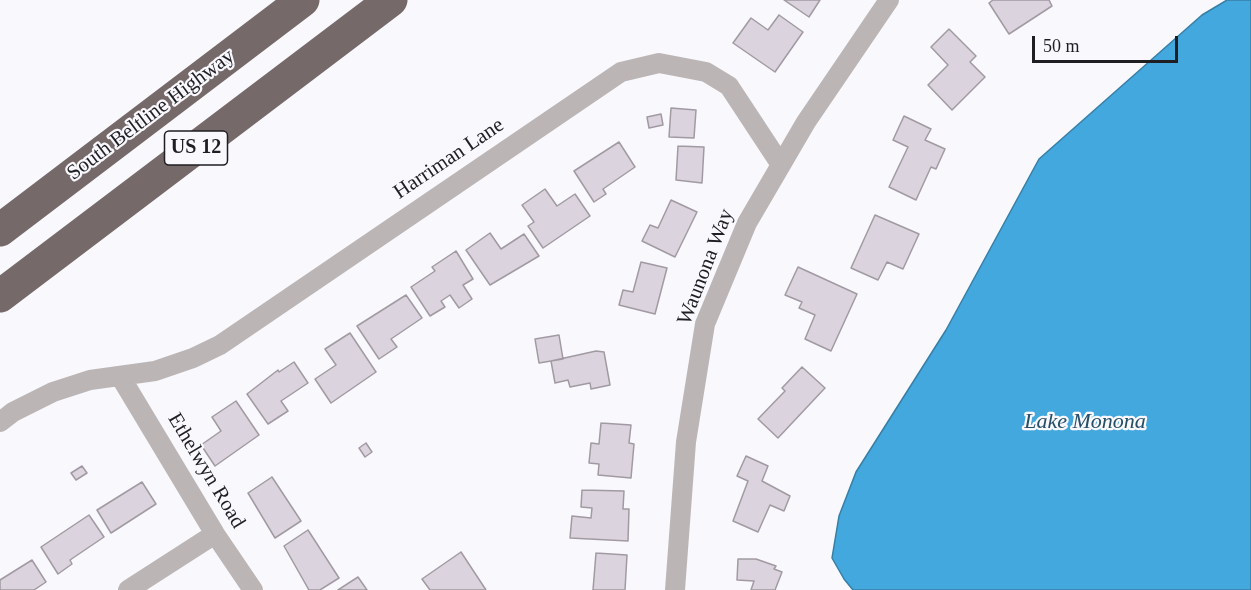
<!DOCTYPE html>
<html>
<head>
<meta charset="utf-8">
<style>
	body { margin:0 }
	#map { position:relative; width:1251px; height:590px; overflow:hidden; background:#f8f8fd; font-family:Georgia,serif }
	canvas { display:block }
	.scale { position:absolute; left:1032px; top:36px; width:146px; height:27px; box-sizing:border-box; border:3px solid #1f1e23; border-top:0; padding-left:8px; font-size:18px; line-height:21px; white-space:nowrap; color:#1f1e23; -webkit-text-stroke:4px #f8f8fd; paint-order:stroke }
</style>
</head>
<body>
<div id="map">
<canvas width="1251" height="590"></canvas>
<div class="scale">50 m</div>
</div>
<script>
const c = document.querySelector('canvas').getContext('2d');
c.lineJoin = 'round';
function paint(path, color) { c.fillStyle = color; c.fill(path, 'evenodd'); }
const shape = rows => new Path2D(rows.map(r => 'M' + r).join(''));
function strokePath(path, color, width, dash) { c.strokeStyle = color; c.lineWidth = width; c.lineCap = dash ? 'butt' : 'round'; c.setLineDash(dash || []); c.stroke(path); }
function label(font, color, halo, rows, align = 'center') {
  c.font = font + ' Georgia,serif'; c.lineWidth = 4.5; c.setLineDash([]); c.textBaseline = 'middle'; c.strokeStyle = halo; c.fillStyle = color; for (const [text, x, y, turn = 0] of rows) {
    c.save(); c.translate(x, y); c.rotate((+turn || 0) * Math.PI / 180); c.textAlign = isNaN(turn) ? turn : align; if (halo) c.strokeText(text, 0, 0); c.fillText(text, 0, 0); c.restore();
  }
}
const water = shape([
	[1227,0,1251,0,1251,590,853,590,844,579,832,558,839,516,856,472,946,330,1039,159,1202,15,1227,0]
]);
const building = shape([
	[784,0,820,0,809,17,784,0],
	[993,0,1049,0,1052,6,1009,34,989,3,993,0],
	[779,15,803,32,775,72,733,43,751,18,768,30,779,15],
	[949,29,976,56,970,62,985,77,952,110,928,85,948,65,931,47,949,29],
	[671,108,696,110,694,138,669,137,671,108],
	[661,114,663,125,649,128,647,117,661,114],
	[904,116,931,129,925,140,945,149,936,169,931,167,916,200,889,187,908,147,893,140,904,116],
	[619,142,635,167,603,189,606,194,594,202,574,171,619,142],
	[678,146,704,147,702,183,676,180,678,146],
	[545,189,557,206,575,194,590,216,543,248,528,226,534,222,522,205,545,189],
	[671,200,697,212,675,257,642,241,650,225,658,228,671,200],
	[875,215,919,234,903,269,887,262,878,280,851,268,875,215],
	[490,233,501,249,524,234,539,256,490,285,466,250,490,233],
	[456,251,473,279,463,285,472,299,459,308,450,295,441,301,445,307,430,316,411,287,435,271,432,267,456,251],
	[641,262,667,268,655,314,619,305,623,290,633,292,641,262],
	[798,267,857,294,831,351,805,339,815,315,799,308,802,302,785,295,798,267],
	[406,295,422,318,391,339,397,347,379,359,357,326,406,295],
	[350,333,376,372,331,403,315,379,336,365,325,349,350,333],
	[559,335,563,359,539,363,535,339,559,335],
	[596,351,604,352,610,385,591,389,590,383,570,387,568,380,555,383,551,361,596,351],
	[294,362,308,383,281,401,288,411,268,424,247,394,278,370,279,372,294,362],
	[802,367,825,388,778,438,758,419,785,391,782,388,802,367],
	[236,401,259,435,215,466,201,445,221,431,212,417,236,401],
	[601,423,631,425,629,443,634,444,631,478,598,475,599,464,589,463,591,443,599,444,601,423],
	[366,443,372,452,365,457,359,448,366,443],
	[746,456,768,466,762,481,790,496,784,511,770,505,758,532,733,521,748,481,737,476,746,456],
	[82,466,87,473,76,480,71,473,82,466],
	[272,477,301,521,275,538,248,493,272,477],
	[142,482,156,504,111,533,97,510,142,482],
	[582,490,624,491,623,509,629,509,628,541,570,538,572,516,591,518,592,508,581,507,582,490],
	[89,515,104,537,70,560,72,564,58,574,41,547,89,515],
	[308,530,339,578,320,590,309,590,284,546,308,530],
	[461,552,486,590,430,590,422,579,461,552],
	[596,553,627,555,625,590,593,590,596,553],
	[738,559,756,559,776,566,774,569,782,572,775,590,751,590,754,581,737,580,738,559],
	[32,560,46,582,34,590,0,590,0,580,32,560],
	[358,577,367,590,338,590,358,577]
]);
const minor = shape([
	[120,376,215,534,253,590],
	[0,422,13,412,53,392,90,380,155,371,193,358,220,345,621,72,659,63,706,72,729,86,781,165],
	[128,590,215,534],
	[675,590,686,442,705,324,747,223,806,122,889,0]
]);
const motorway = shape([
	[0,230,303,0],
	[0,296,391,0]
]);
const shields = [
	[196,148,63]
];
const shieldNames = [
	["US 12",196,148]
];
const streetNames = [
	["South Beltline Highway",151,115,-37],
	["Harriman Lane",449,159,-34],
	["Waunona Way",706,267,-69],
	["Ethelwyn Road",206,471,59]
];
const waterNames = [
	["Lake Monona",1085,422]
];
paint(water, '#42a8de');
strokePath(water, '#387fa6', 1.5);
paint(building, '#dbd3dd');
strokePath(building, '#a29aa3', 1.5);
strokePath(minor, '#bcb5b5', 20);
strokePath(motorway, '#766969', 33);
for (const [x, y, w] of shields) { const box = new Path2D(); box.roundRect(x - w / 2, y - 17, w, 34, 4.5); c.fillStyle = '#f8f8fd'; c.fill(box); strokePath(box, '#1f1e23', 1.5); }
label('bold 20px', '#1f1e23', null, shieldNames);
label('21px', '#1f1e23', '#f8f8fd', streetNames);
label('italic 22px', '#254f66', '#f8f8fd', waterNames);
</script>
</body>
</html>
